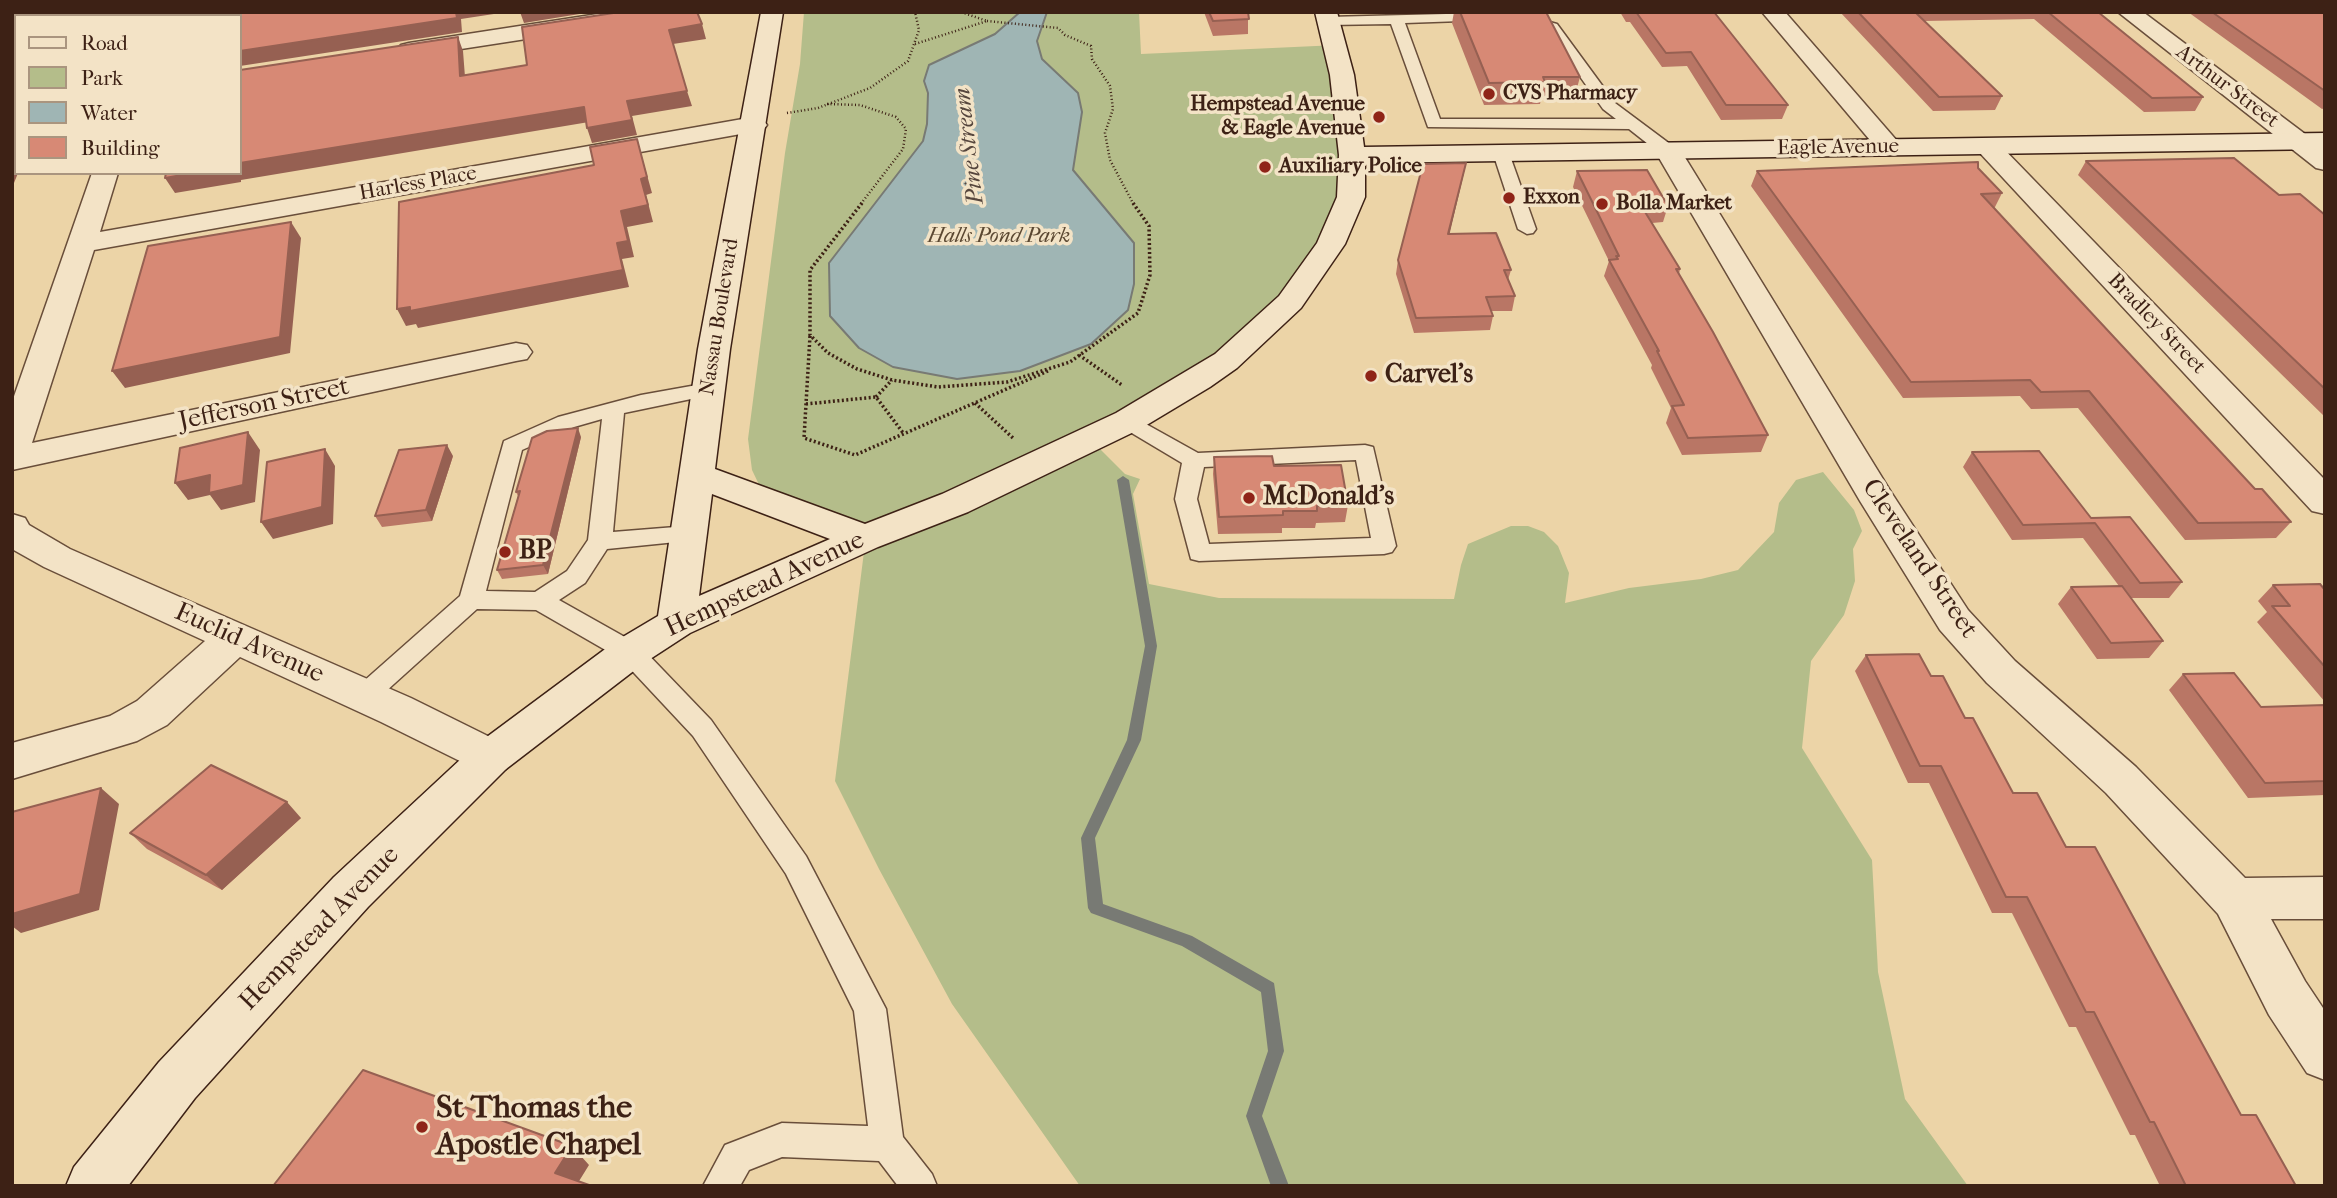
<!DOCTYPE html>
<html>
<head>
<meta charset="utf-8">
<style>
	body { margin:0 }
	#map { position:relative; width:2337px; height:1198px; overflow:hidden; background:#ecd4a7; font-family:"IM FELL French Canon",serif }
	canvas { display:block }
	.frame { position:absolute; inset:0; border:14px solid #3d2115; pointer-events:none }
	.legend { position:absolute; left:14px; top:14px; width:228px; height:161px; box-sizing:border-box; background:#f3e3c6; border:2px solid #aa957f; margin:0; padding:9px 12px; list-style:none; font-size:21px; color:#3d2115 }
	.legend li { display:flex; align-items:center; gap:14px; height:35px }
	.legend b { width:35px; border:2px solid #aa957f }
</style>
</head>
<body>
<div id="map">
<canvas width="2337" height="1198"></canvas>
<div class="frame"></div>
<ul class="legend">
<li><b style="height:9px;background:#f3e3c6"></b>Road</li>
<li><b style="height:19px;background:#b4bd8a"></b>Park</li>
<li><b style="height:19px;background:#9fb5b4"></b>Water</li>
<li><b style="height:19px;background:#d78975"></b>Building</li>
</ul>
</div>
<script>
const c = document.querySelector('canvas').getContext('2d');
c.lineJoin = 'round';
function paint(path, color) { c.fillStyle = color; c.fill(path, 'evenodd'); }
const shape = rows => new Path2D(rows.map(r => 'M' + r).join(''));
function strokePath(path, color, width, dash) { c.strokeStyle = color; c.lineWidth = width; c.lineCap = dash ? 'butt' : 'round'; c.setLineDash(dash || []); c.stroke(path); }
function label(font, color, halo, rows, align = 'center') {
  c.font = font + ' "IM FELL French Canon",serif'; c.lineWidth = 7; c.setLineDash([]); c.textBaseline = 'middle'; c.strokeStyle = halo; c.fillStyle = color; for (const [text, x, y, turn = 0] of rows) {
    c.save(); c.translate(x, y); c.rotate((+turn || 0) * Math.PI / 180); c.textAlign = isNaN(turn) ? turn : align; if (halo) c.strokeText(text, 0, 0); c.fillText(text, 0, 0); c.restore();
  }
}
const green = shape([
	[804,12,1139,12,1141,54,1338,45,1357,198,1289,309,1093,442,1125,474,1140,479,1133,494,1149,584,1219,598,1454,599,1461,565,1468,544,1511,526,1528,526,1544,532,1558,546,1569,573,1565,603,1629,588,1701,579,1738,570,1774,532,1779,503,1796,480,1823,472,1854,510,1862,531,1853,549,1855,581,1844,615,1811,661,1802,748,1872,860,1878,972,1905,1099,1968,1186,1080,1186,952,1004,879,869,835,781,866,536,764,495,752,470,748,439,785,153,800,64]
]);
const water = shape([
	[1020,12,1047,12,1037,41,1042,59,1078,93,1082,112,1073,170,1134,243,1134,284,1128,310,1091,344,1020,371,957,379,893,367,859,348,830,316,829,263,923,141,927,124,928,93,924,81,929,65,995,34,1020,12]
]);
const stream = shape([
	[1123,476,1129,480,1157,646,1141,740,1095,838,1103,904,1192,936,1274,983,1284,1051,1262,1116,1289,1186,1271,1186,1246,1116,1268,1051,1261,992,1182,946,1091,913,1088,908,1081,838,1127,740,1145,646,1117,480,1123,476]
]);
const pathFar1 = shape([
	[987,21,1058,28,1065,35,1091,46,1092,59,1110,86,1113,109,1105,133,1110,160,1134,205],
	[915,44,987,21,961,12],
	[827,104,860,105,896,117,906,129,903,149,860,205],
	[787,113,818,108,870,88,908,61,919,30,915,12]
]);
const path = shape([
	[862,203,810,270,810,335,828,353,857,369,892,380,938,387,1007,382,1070,362,1138,313,1150,275,1149,226,1133,203],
	[810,336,804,438,855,455,1048,371],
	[1079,355,1122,385],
	[876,397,892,380],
	[975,403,1013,438],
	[806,404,876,397,904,434]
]);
const lane = shape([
	[1485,13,1492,17,1490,20,1405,23,1440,119,1616,119,1603,109,1547,30,1523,23,1521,20,1528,16,1557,24,1615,103,1674,147,1676,151,1674,155,1662,155,1629,129,1428,127,1391,24,1328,25,1321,21,1328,17,1485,13],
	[1501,148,1509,153,1536,229,1533,233,1527,234,1518,229,1493,153,1501,148],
	[708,383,715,384,718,389,715,394,624,413,613,532,688,526,696,528,700,534,696,540,607,549,585,583,559,600,639,645,711,720,806,856,886,1009,903,1137,932,1174,937,1186,898,1186,879,1161,782,1157,749,1170,740,1186,703,1186,725,1145,782,1123,868,1126,854,1011,786,874,693,736,621,659,536,610,477,609,374,702,365,705,356,702,352,695,356,688,460,596,504,441,558,417,641,395,708,383],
	[602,419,588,540,567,571,535,592,486,591,522,450,574,427,602,419],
	[1128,414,1198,453,1365,445,1373,447,1396,546,1392,552,1384,554,1199,561,1191,559,1175,499,1182,463,1120,426,1117,421,1120,416,1128,414],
	[1356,460,1371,538,1209,544,1197,499,1204,467,1356,460]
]);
const street = shape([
	[147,12,169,12,167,16,145,16,147,12],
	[611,12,667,12,664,17,656,19,409,57,401,55,397,50,401,45,409,43,611,12],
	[1762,12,1785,12,1898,142,1902,147,1898,152,1889,155,1880,152,1762,12],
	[2118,12,2143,12,2325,149,2325,170,2316,168,2118,12],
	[754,117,763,120,767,125,763,130,94,250,32,443,516,343,527,345,532,352,527,359,516,361,12,470,12,402,92,173,118,173,100,232,754,117],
	[1988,139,1997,142,2325,480,2325,514,2312,511,1979,152,1975,147,1979,142,1988,139],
	[1668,143,1677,145,1681,151,1891,492,1968,610,2015,661,2136,767,2245,878,2325,877,2325,919,2271,919,2305,981,2325,1011,2325,1080,2307,1073,2269,1015,2218,914,2106,793,1987,683,1940,630,1860,501,1655,151,1659,145,1668,143],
	[12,514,25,518,29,525,70,549,411,698,506,745,512,757,506,769,491,775,476,769,381,722,240,657,167,725,137,741,12,779,12,743,110,716,137,701,205,641,44,567,12,549,12,514]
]);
const secondary = shape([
	[761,12,783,12,730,349,715,469,865,524,942,494,1116,413,1215,354,1279,296,1317,243,1337,197,1339,155,1330,75,1315,12,1337,12,1354,75,1364,147,2325,133,2325,149,1365,163,1365,197,1345,244,1301,308,1237,368,1210,387,1140,429,968,512,878,547,690,633,644,663,506,769,368,907,195,1098,128,1186,66,1186,74,1167,159,1062,334,877,476,745,616,641,658,616,698,349,761,12],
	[712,494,830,539,699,596,712,494]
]);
const wall = shape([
	[1204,12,1248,12,1248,34,1213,36],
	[1454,12,1546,12,1580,77,1574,99,1541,99,1540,104,1484,105,1452,23],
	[1620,12,1714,12,1788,105,1782,119,1721,120,1687,66,1662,67,1630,22,1626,22],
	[1840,12,2098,12,2203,97,2195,111,2144,112,2034,19,1924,21,2002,96,1995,110,1933,111],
	[2188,12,2325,12,2325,108,2322,109],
	[2086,161,2279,195,2325,215,2325,417,2078,175],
	[1466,163,1449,234,1511,270,1508,280,1515,296,1512,311,1491,311,1493,316,1490,330,1414,333,1396,274,1398,260],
	[1978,168,2002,193,1994,209,2255,489,2291,522,2276,538,2185,540,2078,408,2031,409,2020,396,1903,398,1751,186,1757,171],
	[1577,171,1668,206,1663,222,1652,223,1680,269,1679,274,1768,435,1761,452,1682,455,1666,423,1671,408,1651,368,1652,365,1604,276,1609,261,1573,187],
	[581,437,548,574,502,579,497,570,518,496,516,492],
	[1972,452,2091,518,2182,582,2169,598,2131,598,2163,641,2149,658,2097,659,2058,604,2071,587,2119,586,2083,538,2012,540,1963,467],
	[453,456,432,521,382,527,375,516],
	[1214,457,1274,466,1348,505,1345,522,1316,523,1315,528,1282,528,1282,533,1218,534,1213,474],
	[2273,585,2325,590,2325,702,2257,622,2267,612,2258,601],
	[1866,655,1931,676,1965,718,2013,793,2066,847,2241,1115,2296,1186,2160,1186,2135,1135,2130,1135,2076,1027,2069,1027,2012,913,1992,913,1929,783,1908,783,1855,671],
	[2183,674,2261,707,2325,705,2325,795,2248,798,2169,690],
	[301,818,222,890,147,849,130,833]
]);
const shadedWall = shape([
	[80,12,95,12,94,16,76,16],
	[456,12,507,12,461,19,462,32,240,66,240,51],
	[520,12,592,12,524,23],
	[702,24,706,39,673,44,669,30],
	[458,37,463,51,466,90,460,76],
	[687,91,692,106,632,116,637,135,592,143,587,128,627,101],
	[584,107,589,122,241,180,241,182,175,193,165,178,193,173,240,173,240,163],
	[16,110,16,173,18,173,12,188,12,118],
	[637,139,652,193,646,195,653,222,627,227,634,257,622,259,629,287,418,328,416,324,406,326,397,309,617,243,621,211,641,179],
	[1466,163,1463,177,1446,249,1448,234],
	[291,222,301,238,290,353,125,388,112,371],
	[578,428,581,437,548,574,543,565],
	[248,432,260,450,255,502,221,510,210,495,188,500,175,483,210,475],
	[447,445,453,456,432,521,426,510],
	[325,449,335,466,333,524,273,539,261,522],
	[101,788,119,804,99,910,21,933,12,926,12,911],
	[287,802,301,818,222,890,206,875],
	[572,1146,589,1165,576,1186,555,1173]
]);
const building = shape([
	[80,12,79,15,76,16,16,16,16,110,12,118,12,16,14,13,80,12],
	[210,12,456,12,457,18,240,51,240,16,209,16,210,12],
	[620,12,697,12,702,24,669,30,687,91,627,101,632,120,587,128,584,107,240,163,240,70,458,37,460,76,527,65,522,27,620,12],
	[1209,12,1248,12,1249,19,1213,21,1209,12],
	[1460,12,1546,12,1580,77,1543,77,1545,82,1489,83,1460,12],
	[1636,12,1714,12,1788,105,1726,105,1691,52,1666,53,1636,12],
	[1858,12,1915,12,2002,96,1939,97,1858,12],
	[2048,12,2098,12,2203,97,2152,98,2048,12],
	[2212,12,2325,12,2325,91,2212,12],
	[12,129,16,129,16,137,12,145,12,129],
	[637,139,647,177,641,179,648,205,621,211,628,241,617,243,623,270,410,311,410,307,397,309,399,202,594,165,590,147,637,139],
	[2234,158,2279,195,2300,194,2325,215,2325,389,2086,161,2234,158],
	[1978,162,1978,168,2002,193,1981,194,2255,489,2262,489,2291,522,2198,523,2089,391,2041,392,2030,380,1911,382,1757,171,1978,162],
	[1466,163,1448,234,1496,233,1511,270,1504,270,1515,296,1486,297,1493,316,1416,318,1398,260,1423,164,1466,163],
	[1647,170,1668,206,1642,207,1680,269,1676,269,1713,332,1768,435,1688,438,1672,406,1684,405,1657,351,1659,351,1609,260,1618,259,1616,256,1619,256,1577,171,1647,170],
	[166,173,193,173,165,178,166,173],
	[291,222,280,337,112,371,148,246,291,222],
	[578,428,543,565,497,570,520,491,516,492,532,438,547,431,578,428],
	[248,432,243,485,209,493,210,475,175,483,180,448,248,432],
	[447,445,426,510,375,516,399,450,447,445],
	[325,449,322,507,261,522,267,462,325,449],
	[2039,451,2091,518,2130,517,2182,582,2140,583,2095,523,2023,525,1972,452,2039,451],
	[1272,456,1274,466,1341,465,1348,505,1317,506,1317,511,1283,511,1283,515,1219,517,1214,457,1272,456],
	[2320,584,2325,590,2325,667,2272,606,2290,606,2273,585,2320,584],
	[2122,586,2163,641,2111,643,2071,587,2122,586],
	[1919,654,1931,676,1943,676,1965,718,1973,718,2013,793,2037,793,2066,847,2095,847,2241,1115,2256,1115,2296,1186,2186,1186,2154,1122,2150,1122,2094,1012,2086,1012,2027,897,2006,897,1941,766,1920,766,1866,655,1919,654],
	[2234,673,2261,707,2325,705,2325,781,2265,783,2183,674,2234,673],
	[211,765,287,802,206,875,130,833,211,765],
	[101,788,80,894,12,914,12,812,101,788],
	[363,1070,572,1146,555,1173,589,1185,273,1186,363,1070]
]);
const markers = [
	[1489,94,7,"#8f2418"],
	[1379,117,7,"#8f2418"],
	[1265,167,7,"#8f2418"],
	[1509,198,7,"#8f2418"],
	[1602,204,7,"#8f2418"],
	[1371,376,7,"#8f2418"],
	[1249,498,7,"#8f2418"],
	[505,552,7,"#8f2418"],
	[422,1127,7,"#8f2418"]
];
const farStreetnames = [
	["Arthur Street",2227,87,37],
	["Eagle Avenue",1838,148,-1],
	["Harless Place",418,184,-10],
	["Nassau Boulevard",720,317,-81],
	["Bradley Street",2156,324,46]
];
const farPoinames = [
	["CVS Pharmacy",1503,94],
	["Hempstead Avenue",1365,105,"right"],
	["& Eagle Avenue",1365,129,"right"],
	["Auxiliary Police",1279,167],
	["Exxon",1523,198],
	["Bolla Market",1616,204]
];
const farParknames = [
	["Halls Pond Park",999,237]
];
const farWaternames = [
	["Pine Stream",970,146,-97]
];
const poiNames = [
	["Carvel's",1385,376],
	["McDonald's",1263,498],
	["BP",519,552]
];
const streetNames = [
	["Jefferson Street",264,405,-12],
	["Cleveland Street",1919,559,56],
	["Hempstead Avenue",765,585,-25],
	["Euclid Avenue",249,644,24],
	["Hempstead Avenue",320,929,-46]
];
const nearPoinames = [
	["St Thomas the",436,1109],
	["Apostle Chapel",436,1146]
];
paint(green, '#b4bd8a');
paint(water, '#9fb5b4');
strokePath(water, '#787a74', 2);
paint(stream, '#787a74');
strokePath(lane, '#694e3a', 3);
strokePath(street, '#694e3a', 3);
strokePath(secondary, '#3d2115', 3);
strokePath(pathFar1, '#3d2115', 2.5, [1, 2.5]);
strokePath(path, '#3d2115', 3.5, [2, 2.5]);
paint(lane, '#f3e3c6');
paint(street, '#f3e3c6');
paint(secondary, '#f3e3c6');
paint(wall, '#b97665');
paint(shadedWall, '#966052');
paint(building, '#d78975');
strokePath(building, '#966052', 2);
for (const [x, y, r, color] of markers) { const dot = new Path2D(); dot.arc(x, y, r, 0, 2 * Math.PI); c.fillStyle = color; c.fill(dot); strokePath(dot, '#f3e3c6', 2.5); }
label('21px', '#3d2115', '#f3e3c6', farStreetnames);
label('bold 21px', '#3d2115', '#f3e3c6', farPoinames, 'left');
label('italic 21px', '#5b4832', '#f3e3c6', farParknames);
label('italic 23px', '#56463d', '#f3e3c6', farWaternames);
label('bold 26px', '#3d2115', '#f3e3c6', poiNames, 'left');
label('26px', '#3d2115', '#f3e3c6', streetNames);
label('bold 32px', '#3d2115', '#f3e3c6', nearPoinames, 'left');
</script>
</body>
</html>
